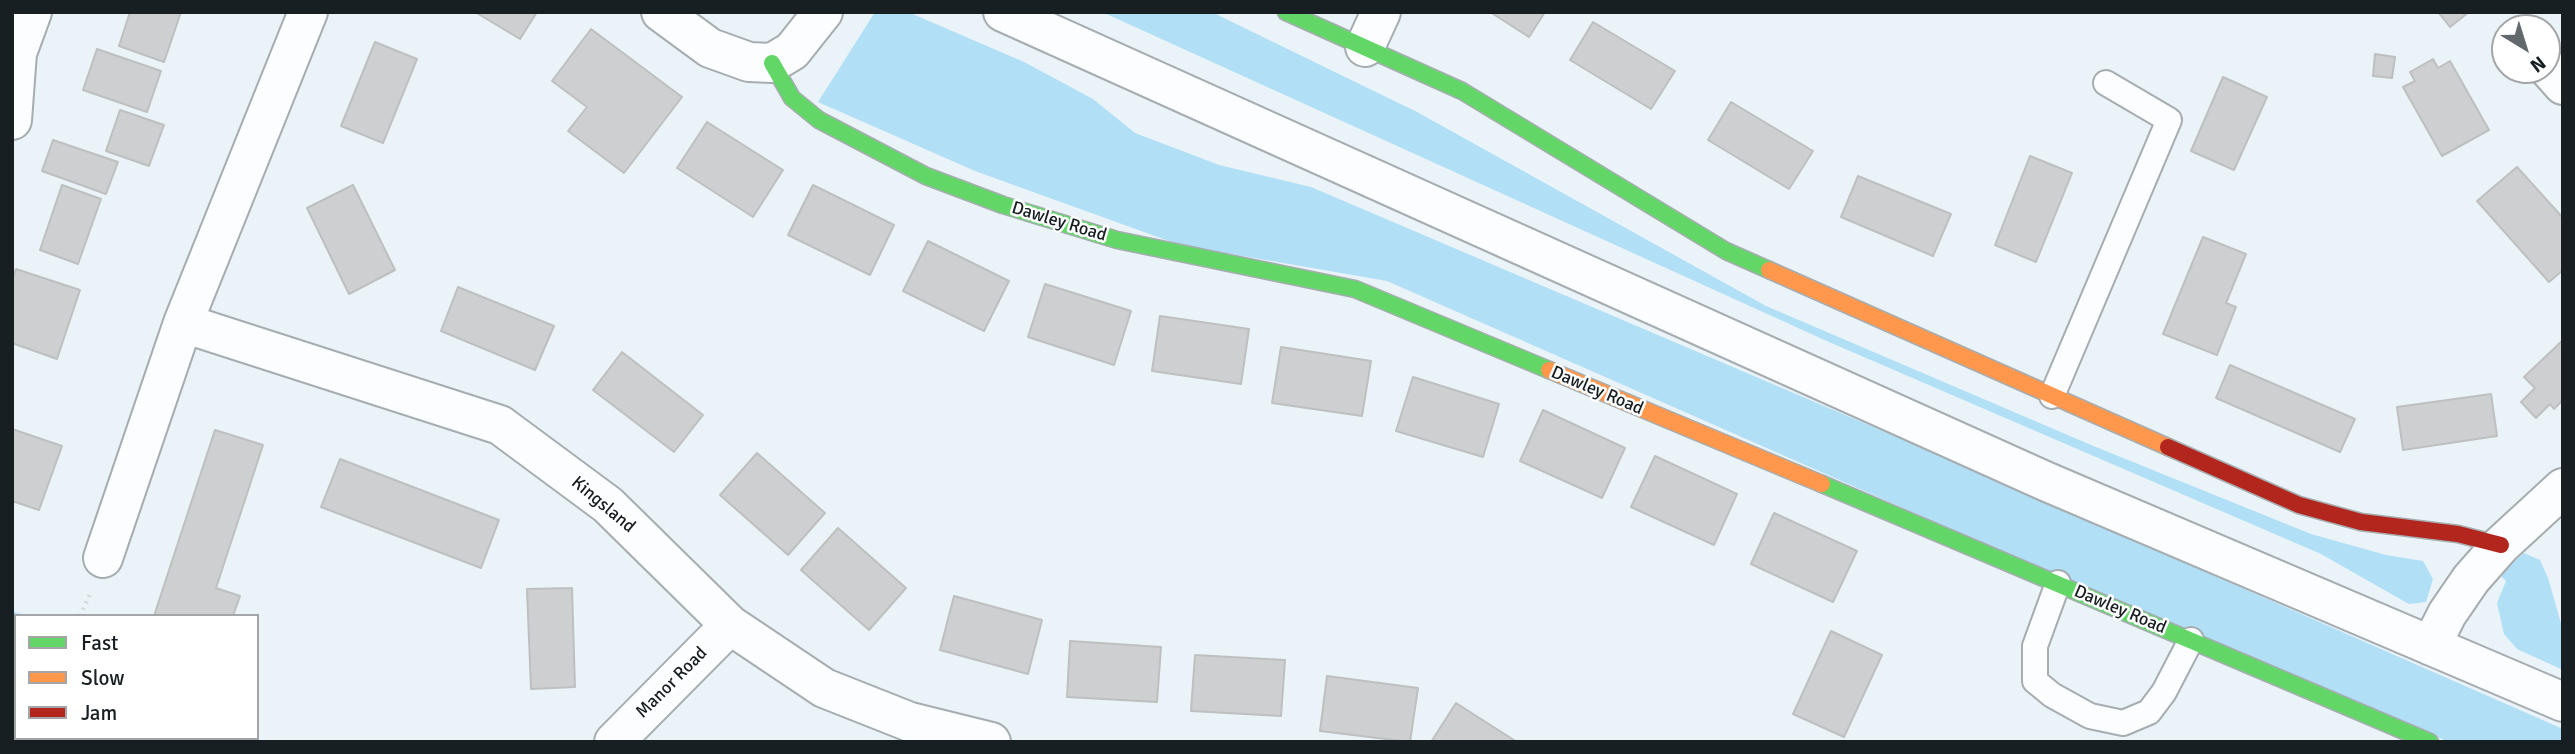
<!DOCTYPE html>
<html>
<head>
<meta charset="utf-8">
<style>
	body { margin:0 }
	#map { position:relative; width:2575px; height:754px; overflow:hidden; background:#eaf3f8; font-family:Signika,sans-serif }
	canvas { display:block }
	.frame { position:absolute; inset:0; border:14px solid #181f22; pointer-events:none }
	.legend { position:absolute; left:14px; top:614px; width:245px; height:126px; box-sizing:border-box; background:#fff; border:2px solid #a3a5a7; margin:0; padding:9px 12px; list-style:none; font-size:21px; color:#181f22 }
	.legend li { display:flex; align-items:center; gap:14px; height:35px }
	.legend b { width:35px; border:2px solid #a3a5a7 }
	.north { position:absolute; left:2491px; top:14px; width:70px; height:70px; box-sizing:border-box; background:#fff; border:2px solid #a3a5a7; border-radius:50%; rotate:142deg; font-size:19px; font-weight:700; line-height:28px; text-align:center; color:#181f22 }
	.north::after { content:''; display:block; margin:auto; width:24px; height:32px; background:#62696d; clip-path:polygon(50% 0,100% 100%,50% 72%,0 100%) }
</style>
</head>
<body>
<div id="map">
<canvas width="2575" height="754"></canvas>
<div class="frame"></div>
<ul class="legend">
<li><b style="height:9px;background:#63d668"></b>Fast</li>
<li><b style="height:9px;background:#ff974d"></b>Slow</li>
<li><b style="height:9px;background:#b3261e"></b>Jam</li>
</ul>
<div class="north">N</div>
</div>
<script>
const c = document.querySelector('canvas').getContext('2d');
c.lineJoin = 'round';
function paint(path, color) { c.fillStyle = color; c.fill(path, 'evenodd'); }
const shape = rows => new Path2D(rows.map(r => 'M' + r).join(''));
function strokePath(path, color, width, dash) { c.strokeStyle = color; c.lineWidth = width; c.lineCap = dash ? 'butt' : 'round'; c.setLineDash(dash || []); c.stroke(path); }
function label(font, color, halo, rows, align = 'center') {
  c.font = font + ' Signika,sans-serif'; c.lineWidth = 5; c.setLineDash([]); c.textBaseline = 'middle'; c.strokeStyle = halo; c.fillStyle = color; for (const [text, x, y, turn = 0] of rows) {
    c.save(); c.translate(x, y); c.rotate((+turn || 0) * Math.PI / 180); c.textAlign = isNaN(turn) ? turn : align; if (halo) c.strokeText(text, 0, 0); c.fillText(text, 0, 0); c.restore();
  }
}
const green = shape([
	[875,12,908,12,1024,62,1093,99,1135,133,1219,165,1311,187,1953,461,2563,729,2563,742,2449,742,1928,519,1387,281,1180,245,975,171,818,102],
	[1102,12,1212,12,1228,20,1417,112,1766,306,2091,445,2311,534,2386,555,2423,561,2433,579,2426,602,2409,604,2321,554,1829,342],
	[2524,553,2540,560,2548,578,2563,630,2563,670,2517,649,2504,634,2497,603,2506,581,2499,574],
	[12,608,16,613,37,616,16,616,16,676,12,682]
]);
const building = shape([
	[130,12,181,12,164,62,119,46,130,12],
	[475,12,537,12,520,39,475,12],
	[1490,12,1545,12,1529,37,1490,12],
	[2438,12,2469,12,2450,27,2438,12],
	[1593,22,1675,71,1651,109,1570,60,1593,22],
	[591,29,682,97,624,173,568,131,587,107,552,81,591,29],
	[375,42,417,59,383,143,341,126,375,42],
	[97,49,161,71,147,112,83,90,97,49],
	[2375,54,2395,57,2392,78,2373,76,2375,54],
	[2433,59,2438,68,2450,61,2489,130,2442,156,2403,87,2415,81,2410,72,2433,59],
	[2223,77,2267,97,2234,170,2191,151,2223,77],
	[1731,102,1813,151,1789,189,1708,140,1731,102],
	[120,110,164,125,149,166,106,151,120,110],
	[707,122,783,170,753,217,677,168,707,122],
	[53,140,118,162,106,194,42,171,53,140],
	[2030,156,2072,173,2036,262,1995,245,2030,156],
	[2517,167,2563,218,2563,270,2549,282,2477,201,2517,167],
	[1858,176,1951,214,1933,256,1841,217,1858,176],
	[62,185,101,199,78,264,40,250,62,185],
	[353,185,395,270,349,294,307,208,353,185],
	[813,185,894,225,870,275,788,235,813,185],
	[2203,237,2246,254,2226,303,2236,307,2217,355,2163,334,2203,237],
	[928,241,1009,281,984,331,903,291,928,241],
	[16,269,80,290,57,359,12,343,12,280,16,269],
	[1045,284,1131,311,1114,365,1028,337,1045,284],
	[458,287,554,326,535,370,441,331,458,287],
	[1160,316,1249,329,1241,384,1152,371,1160,316],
	[2563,340,2563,400,2554,409,2550,404,2536,418,2521,402,2535,388,2524,377,2563,340],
	[1281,347,1371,361,1362,416,1272,403,1281,347],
	[622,352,703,415,674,452,593,390,622,352],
	[2230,365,2355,419,2340,452,2216,398,2230,365],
	[1413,377,1499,404,1483,457,1396,431,1413,377],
	[2491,394,2497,436,2403,450,2397,407,2491,394],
	[1543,410,1625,448,1602,498,1520,461,1543,410],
	[12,429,62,446,39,510,12,501,12,429],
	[215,430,263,445,216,588,240,596,233,616,154,616,215,430],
	[757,453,825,513,788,555,720,495,757,453],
	[1655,456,1737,494,1714,545,1631,507,1655,456],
	[340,459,499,520,481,568,321,507,340,459],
	[1774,513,1857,551,1833,602,1751,564,1774,513],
	[838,528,906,588,869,630,801,570,838,528],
	[572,588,575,687,531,689,527,589,572,588],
	[954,596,1042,620,1028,674,940,650,954,596],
	[1831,631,1882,655,1844,737,1793,714,1831,631],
	[1070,641,1161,647,1157,702,1067,697,1070,641],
	[1195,655,1285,660,1281,716,1191,711,1195,655],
	[1327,676,1418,688,1410,742,1320,731,1327,676],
	[1456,703,1517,742,1431,742,1456,703],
	[77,738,135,738,133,742,84,742,77,738]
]);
const path = shape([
	[80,616,90,594]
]);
const lane = shape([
	[2052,396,2169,120,2106,83],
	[2058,583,2035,646,2035,681,2052,695,2090,716,2123,723,2149,712,2164,692,2191,640]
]);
const street = shape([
	[661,12,710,48,749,62,772,63,792,51,823,12],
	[1003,12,2045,481,2563,702],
	[1365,47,1381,12],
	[2547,67,2563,85],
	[12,120,17,53,32,12],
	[183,323,500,425,608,505,730,625,824,688,910,722,991,742],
	[103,558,183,323,308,12],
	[2431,646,2447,614,2471,579,2501,545,2563,488],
	[15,742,17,738],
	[614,742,730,625]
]);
const fast = shape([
	[1286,12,1462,91,1726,251,1769,270],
	[772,63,792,98,819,120,926,176,1003,205,1117,240,1355,289,1549,370],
	[1822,484,2430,742]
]);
const slow = shape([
	[1769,270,2168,447],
	[1549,370,1822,484]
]);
const jam = shape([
	[2168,447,2299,505,2361,522,2458,534,2501,545]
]);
const streetNames = [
	["Dawley Road",1059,222,17],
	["Dawley Road",1597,391,23],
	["Kingsland",603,505,40],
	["Dawley Road",2120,610,23],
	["Manor Road",672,683,-45]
];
paint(green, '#b0dff6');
paint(building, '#cecfd0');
strokePath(building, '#bebfbf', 2);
strokePath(lane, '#a6adb1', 28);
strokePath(street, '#a6adb1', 42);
strokePath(fast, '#a6adb1', 19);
strokePath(slow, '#a6adb1', 19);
strokePath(jam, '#a6adb1', 19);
strokePath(path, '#d6d8d9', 4.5, [2, 5]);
strokePath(lane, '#fcfdfe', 24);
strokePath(street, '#fcfdfe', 38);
strokePath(fast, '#63d668', 16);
strokePath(slow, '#ff974d', 16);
strokePath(jam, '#b3261e', 16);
label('18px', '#181f22', '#fff', streetNames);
</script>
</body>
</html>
